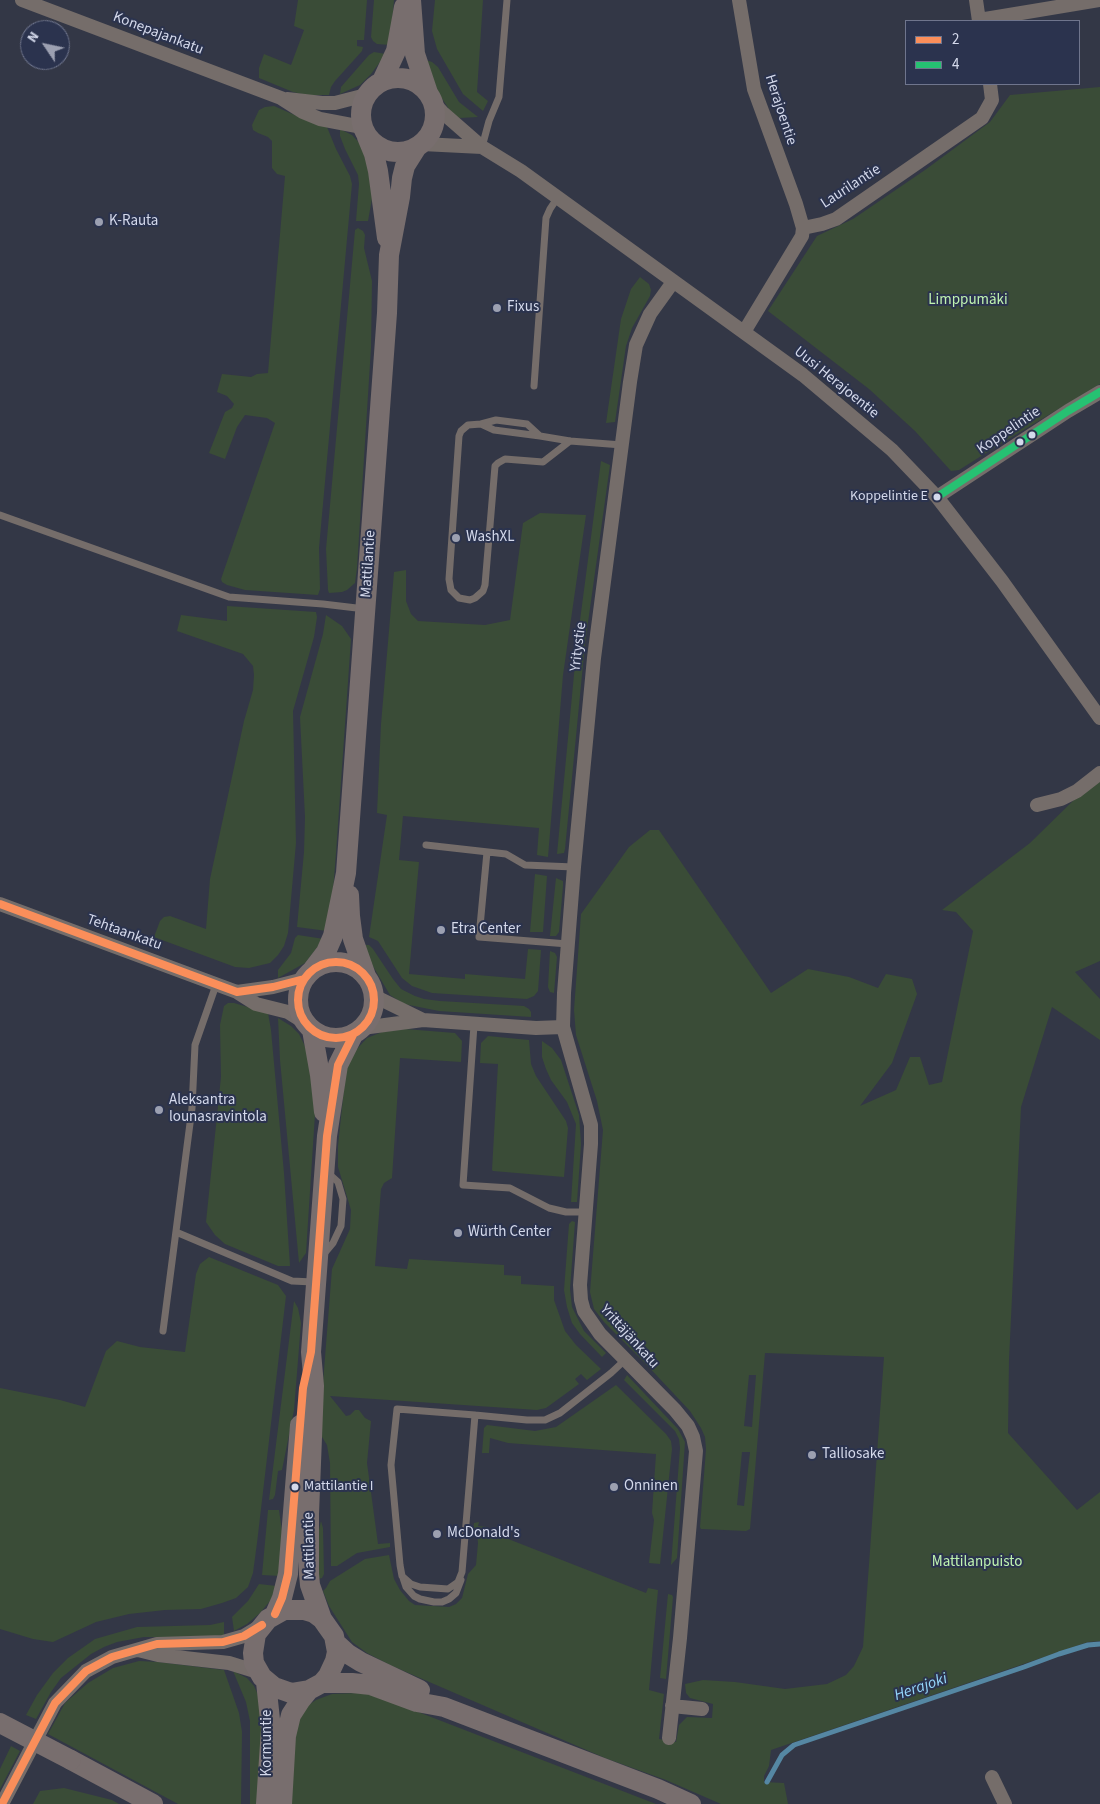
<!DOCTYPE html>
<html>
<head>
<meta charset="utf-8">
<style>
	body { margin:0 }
	#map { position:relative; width:1100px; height:1804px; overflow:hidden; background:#333746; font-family:"Source Sans 3",sans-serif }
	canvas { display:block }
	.legend { position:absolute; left:905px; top:20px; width:175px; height:65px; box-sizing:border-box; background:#2b334e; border:1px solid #6f758d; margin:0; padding:6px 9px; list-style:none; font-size:15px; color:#d4d9eb }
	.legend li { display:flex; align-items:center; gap:10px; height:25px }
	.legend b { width:25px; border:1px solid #6f758d }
	.north { position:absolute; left:20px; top:20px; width:50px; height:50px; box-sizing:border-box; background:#2b334e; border:1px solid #6f758d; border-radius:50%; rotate:304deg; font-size:14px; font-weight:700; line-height:20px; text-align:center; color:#d4d9eb }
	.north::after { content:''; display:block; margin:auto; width:18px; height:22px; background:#9ca0b1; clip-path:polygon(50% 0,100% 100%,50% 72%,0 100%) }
</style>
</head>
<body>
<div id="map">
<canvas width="1100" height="1804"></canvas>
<ul class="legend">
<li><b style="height:6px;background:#fa8e5a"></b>2</li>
<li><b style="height:6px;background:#26c172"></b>4</li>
</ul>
<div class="north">N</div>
</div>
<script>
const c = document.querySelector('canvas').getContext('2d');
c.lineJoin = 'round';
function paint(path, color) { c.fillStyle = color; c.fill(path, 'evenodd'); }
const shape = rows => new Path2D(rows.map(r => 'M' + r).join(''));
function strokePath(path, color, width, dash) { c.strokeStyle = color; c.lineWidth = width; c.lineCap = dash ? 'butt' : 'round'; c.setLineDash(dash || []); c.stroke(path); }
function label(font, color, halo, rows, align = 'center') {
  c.font = font + ' "Source Sans 3",sans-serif'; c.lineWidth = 4; c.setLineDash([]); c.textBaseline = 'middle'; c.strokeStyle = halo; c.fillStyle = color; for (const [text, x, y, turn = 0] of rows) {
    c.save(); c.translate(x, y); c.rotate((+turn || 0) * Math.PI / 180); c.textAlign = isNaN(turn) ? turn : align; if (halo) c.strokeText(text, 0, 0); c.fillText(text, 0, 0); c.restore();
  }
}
const green = shape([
	[298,0,367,0,364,40,357,40,357,46,363,47,362,51,335,81,331,87,329,95,306,95,293,92,259,78,259,68,264,54,291,65,304,30,294,26],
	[374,0,394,0,390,45,377,44,373,41,371,37],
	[435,0,483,0,477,92,488,101,483,111,463,94,437,49,432,31],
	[374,52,386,54,371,74,360,85,340,94,341,87,369,55],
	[423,59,432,62,438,67,459,102,478,117,459,118,451,112,437,91],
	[1100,87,1100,384,1002,443,959,470,951,471,915,431,869,389,768,311,817,236,853,219,925,170,990,122,1010,95],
	[274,106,313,123,327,127,336,149,350,176,352,184,319,548,320,589,318,595,245,590,227,585,222,582,221,579,275,423,267,418,245,415,237,427,225,459,209,453,225,412,232,408,234,404,227,396,217,392,222,374,251,377,257,374,268,373,285,176,277,174,272,168,272,141,268,137,258,133,253,130,252,125,259,110,265,107],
	[340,129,352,135,365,149,373,193,368,221,356,221,359,184,358,175,345,149,340,136],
	[358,228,363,231,365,235,364,248,372,281,371,348,357,568,355,583,347,590,342,592,329,593,328,590,326,549,355,230],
	[640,277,649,284,651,290,650,296,632,328,626,346,615,422,606,423,621,319,631,289],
	[601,461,610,465,585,644,565,849,564,853,557,854,577,643],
	[540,513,586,515,563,675,548,857,537,855,539,828,403,816,399,860,419,862,409,974,465,979,465,974,525,979,528,949,541,950,538,991,534,996,527,999,432,993,412,986,402,978,378,941,369,937,387,815,377,813,381,724,394,572,406,570,406,601,411,614,418,621,485,625,510,620,523,523],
	[227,606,316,612,317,617,314,637,293,711,296,843,288,933,284,946,278,955,270,963,249,968,235,967,154,937,160,921,164,917,170,916,206,929,210,879,244,721,253,690,254,675,253,666,243,654,177,631,181,615,227,621],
	[326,615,342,626,351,639,336,853,331,917,327,931,297,927,304,852,305,817,300,717,323,634],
	[1100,779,1100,961,1075,972,1100,999,1100,1040,1052,1007,1021,1107,1009,1360,1008,1433,1077,1510,1100,1492,1100,1641,1088,1642,771,1750,769,1766,764,1776,764,1782,784,1783,788,1804,721,1804,666,1780,605,1758,390,1665,367,1653,352,1642,329,1606,323,1591,326,1588,330,1581,365,1559,389,1555,394,1579,400,1590,409,1601,415,1605,449,1607,456,1604,462,1598,468,1574,476,1565,478,1543,477,1534,473,1531,474,1523,479,1522,478,1526,487,1527,493,1533,646,1593,648,1588,658,1590,649,1690,664,1694,659,1739,676,1742,679,1725,687,1717,712,1718,713,1704,690,1698,686,1693,685,1684,703,1680,735,1682,785,1689,827,1684,846,1675,854,1666,863,1647,884,1357,765,1353,750,1529,746,1531,701,1529,700,1527,706,1449,705,1437,701,1428,690,1411,644,1362,604,1322,594,1309,590,1292,603,1130,597,1101,576,1035,574,1010,581,914,629,847,650,830,659,830,771,993,808,969,849,977,878,988,886,974,912,979,917,994,892,1063,860,1106,896,1090,910,1057,920,1057,929,1085,942,1082,973,931,956,912,942,910,1030,843,1080,794],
	[749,1375,756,1375,752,1427,744,1426],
	[742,1452,750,1452,744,1506,737,1505],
	[535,874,547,876,543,932,530,932],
	[556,878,563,881,563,886,559,932,556,936,550,936],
	[298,935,324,939,305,963,278,978,278,970,291,953,295,938],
	[362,945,369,945,373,949,393,979,401,989,415,996,424,999,440,1001,524,1006,529,1009,531,1012,531,1017,439,1011,404,1004,390,995,371,963],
	[550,951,555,953,557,957,554,993,550,992,548,987],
	[228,1003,234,1003,268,1013,271,1030,284,1173,290,1266,278,1266,225,1244,215,1235,206,1222,221,1077,220,1025,224,1006],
	[278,1018,291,1026,299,1034,304,1044,309,1058,315,1114,306,1253,299,1263,280,1060],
	[405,1029,455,1033,462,1041,461,1062,400,1058,392,1178,384,1183,381,1189,375,1266,407,1269,409,1259,504,1265,504,1275,521,1276,521,1284,554,1286,554,1300,565,1331,576,1345,601,1369,587,1380,581,1374,575,1379,579,1384,546,1408,537,1410,330,1396,346,1416,350,1415,355,1410,359,1410,365,1418,371,1421,367,1463,378,1544,390,1543,390,1547,357,1553,337,1566,331,1566,330,1463,327,1445,322,1437,321,1408,332,1269,350,1229,351,1210,338,1167,338,1146,346,1069,356,1050,367,1038,382,1032],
	[488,1036,529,1040,531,1064,536,1076,566,1121,568,1128,564,1177,493,1171,492,1170,498,1064,480,1063,481,1043],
	[542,1041,552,1048,561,1060,579,1115,581,1144,577,1202,571,1202,576,1124,567,1102,551,1080,546,1069,542,1057],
	[572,1221,575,1222,570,1289,572,1307,584,1331,606,1353,602,1357,580,1334,572,1323,567,1307,564,1290,569,1224],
	[209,1257,278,1285,286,1296,257,1543,253,1573,248,1587,236,1598,222,1603,201,1609,165,1610,129,1614,96,1622,53,1642,33,1639,0,1629,0,1388,60,1400,85,1407,106,1351,117,1341,140,1347,185,1352,196,1274,200,1264],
	[294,1301,298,1308,301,1323,294,1410,282,1470,278,1471,275,1495,273,1499,269,1500],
	[627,1375,678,1429,685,1442,677,1558,671,1565,680,1448,679,1439,675,1431,624,1380],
	[616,1385,666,1434,671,1441,672,1449,660,1564,649,1563,654,1520,652,1513,656,1454,508,1443,490,1438,489,1453,482,1453,484,1428,487,1425,535,1431,556,1427],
	[268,1510,279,1510,282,1531,281,1576,262,1575],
	[321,1521,323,1528,324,1574,322,1578,318,1579,318,1534],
	[259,1584,277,1586,270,1601,260,1613,247,1624,234,1631,232,1617,248,1601],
	[668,1594,672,1595,673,1597,666,1679,660,1678],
	[224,1622,224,1635,207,1637,144,1637,117,1642,104,1647,91,1654,61,1678,51,1692,36,1719,26,1715,37,1695,53,1673,68,1658,95,1639,137,1627,210,1625],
	[139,1661,158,1662,224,1670,239,1713,242,1732,241,1804,178,1804,48,1734,65,1703,88,1683,113,1668],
	[233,1671,247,1678,254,1686,259,1697,264,1719,262,1804,250,1804,250,1721,246,1702],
	[358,1693,372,1694,382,1698,656,1804,290,1804,296,1729,301,1713,307,1706,316,1700,332,1694],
	[11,1746,20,1751,0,1789,0,1769],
	[64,1788,112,1800,119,1804,33,1804,40,1791]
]);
const stream = shape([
	[767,1782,782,1755,794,1745,1024,1667,1059,1654,1088,1645,1100,1644]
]);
const lane = shape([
	[482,147,489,121,499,97,507,0],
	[534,386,546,218,550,209,558,197],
	[481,424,496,420,527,424,540,436,570,441,622,445],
	[540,436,494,430,481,424,468,425,461,431,459,436,449,579,451,590,459,598,470,600,475,598,483,591,485,585,495,466,498,463,505,459,543,462,570,441],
	[0,515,229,597,323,604,365,609],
	[426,845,506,854,525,865,574,867],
	[487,852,479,937,568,944],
	[474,1025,463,1185,510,1188,549,1208,566,1212,586,1212],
	[176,1232,292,1281,313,1282],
	[323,1255,333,1243,341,1226,343,1199,338,1182,327,1172],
	[163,1331,192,1108,195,1045,216,985],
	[475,1415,462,1572,458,1582,448,1589,420,1587,411,1584,402,1576,400,1565,391,1465,397,1409,475,1415,527,1420,545,1420,560,1413,611,1373,626,1359],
	[403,1578,406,1587,414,1596,420,1599,434,1602,442,1602,449,1599,456,1593,461,1580]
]);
const street = shape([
	[22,0,281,98,303,112,320,119,362,127],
	[739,0,754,89,796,204,803,228,802,236,744,332],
	[976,0,979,21],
	[979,20,1099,0],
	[287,99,322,103,335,103,366,95],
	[433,102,442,112,482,147,521,171,803,375,892,450,937,497,1002,581,1100,718],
	[422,144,482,147],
	[803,228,822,224,836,219,982,118,992,100,990,84],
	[937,497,1068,411,1100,392],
	[1037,805,1061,799,1077,791,1100,773],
	[0,904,237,992,256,1004,288,1012,304,1022],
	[237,992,273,987,304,979],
	[374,996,423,1020],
	[362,1028,423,1020,536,1028,563,1027],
	[138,1650,158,1655,229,1663,258,1672],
	[672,1706,702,1709],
	[669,1738,680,1638,696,1451,693,1437,688,1426,675,1410,600,1334,584,1311,581,1300,580,1285,591,1144,591,1125,563,1027,564,993,574,867,594,658,630,382,636,345,650,314,673,282],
	[992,1777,1005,1804],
	[2,1804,55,1703,86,1671,112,1657,157,1644,223,1642,244,1636,262,1625]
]);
const secondary = shape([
	[411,0,415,54,428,93],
	'361 115a37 37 0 1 1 74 0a37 37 0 1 1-74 0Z',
	[382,81,396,51,404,7],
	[367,137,374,154,378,171,387,238],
	[349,895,350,916,353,939,366,976],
	'298 1000a38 38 0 1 1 76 0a38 38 0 1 1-76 0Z',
	[313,969,326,952,333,936,346,873,387,313,389,255,400,197,402,178,405,166,417,147],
	[312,1030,320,1075,324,1112],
	[275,1614,282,1598,288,1574,300,1425],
	[322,1619,310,1585,309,1574,309,1514,314,1386,311,1352,327,1136,338,1065,353,1035],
	[336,1643,348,1654,361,1662,420,1690],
	[322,1683,352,1683,371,1685,417,1702,444,1707,658,1789,691,1804],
	[71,1760,153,1804],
	[266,1804,271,1729,266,1682],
	[282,1804,286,1736,291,1715,300,1701,309,1690,322,1683,328,1676,335,1661,337,1652,334,1636,322,1619,314,1613,304,1610,284,1610,268,1619,256,1634,253,1653,254,1663,262,1677,274,1687,291,1693,309,1690]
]);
const secondaryBridge = shape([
	[0,1723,71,1760]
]);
const bus1 = shape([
	[0,904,237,992,273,987,304,979],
	'298 1000a38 38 0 1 1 76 0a38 38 0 1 1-76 0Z',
	[275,1614,282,1598,288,1574,303,1388,311,1352,327,1136,338,1065,353,1035],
	[2,1804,55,1703,86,1671,112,1657,157,1644,223,1642,244,1636,262,1625]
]);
const bus2 = shape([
	[937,497,1068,411,1100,392]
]);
const markers = [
	[99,222,5,"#9ca0b1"],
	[497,308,5,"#9ca0b1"],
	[1032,435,4.5,"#d4d9eb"],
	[1020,442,4.5,"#d4d9eb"],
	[937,497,4.5,"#d4d9eb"],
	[456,538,5,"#9ca0b1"],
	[441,930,5,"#9ca0b1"],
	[159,1110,5,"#9ca0b1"],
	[458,1233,5,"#9ca0b1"],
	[812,1455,5,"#9ca0b1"],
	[295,1487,4.5,"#d4d9eb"],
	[614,1487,5,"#9ca0b1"],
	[437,1534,5,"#9ca0b1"]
];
const busNames = [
	["Koppelintie E",928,497],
	["Mattilantie I",304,1487,"left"]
];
const streetNames = [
	["Konepajankatu",158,34,21],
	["Herajoentie",780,110,72],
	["Laurilantie",851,187,-33],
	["Uusi Herajoentie",836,383,39],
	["Koppelintie",1009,431,-34],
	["Mattilantie",369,564,-86],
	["Yritystie",579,647,-83],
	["Tehtaankatu",124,933,20],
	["Yrittäjänkatu",629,1337,48],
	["Mattilantie",310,1546,-91],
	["Kormuntie",268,1743,-90]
];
const poiNames = [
	["K-Rauta",109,222],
	["Fixus",507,308],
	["WashXL",466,538],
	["Etra Center",451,930],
	["Aleksantra",169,1101],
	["lounasravintola",169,1118],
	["Würth Center",468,1233],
	["Talliosake",822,1455],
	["Onninen",624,1487],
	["McDonald's",447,1534]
];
const parkNames = [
	["Limppumäki",968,301],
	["Mattilanpuisto",977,1563]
];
const waterNames = [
	["Herajoki",921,1688,-19]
];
paint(green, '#3a4c37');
strokePath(stream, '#5587a3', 5);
strokePath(lane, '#756d6a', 7);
strokePath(street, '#756d6a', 14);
strokePath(secondary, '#786e6e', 20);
strokePath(secondaryBridge, '#786e6e', 20);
strokePath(bus1, '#fa8e5a', 8);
strokePath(bus2, '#26c172', 8);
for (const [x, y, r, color] of markers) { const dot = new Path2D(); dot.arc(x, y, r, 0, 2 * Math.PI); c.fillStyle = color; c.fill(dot); strokePath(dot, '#2b334e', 2); }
label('14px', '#d4d9eb', '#2b334e', busNames, 'right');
label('15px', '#d4d9eb', '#2b334e', streetNames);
label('15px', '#d4d9eb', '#2b334e', poiNames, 'left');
label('15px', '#c0f4b1', '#2b334e', parkNames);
label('italic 16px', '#94d5f9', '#2b334e', waterNames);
</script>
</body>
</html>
